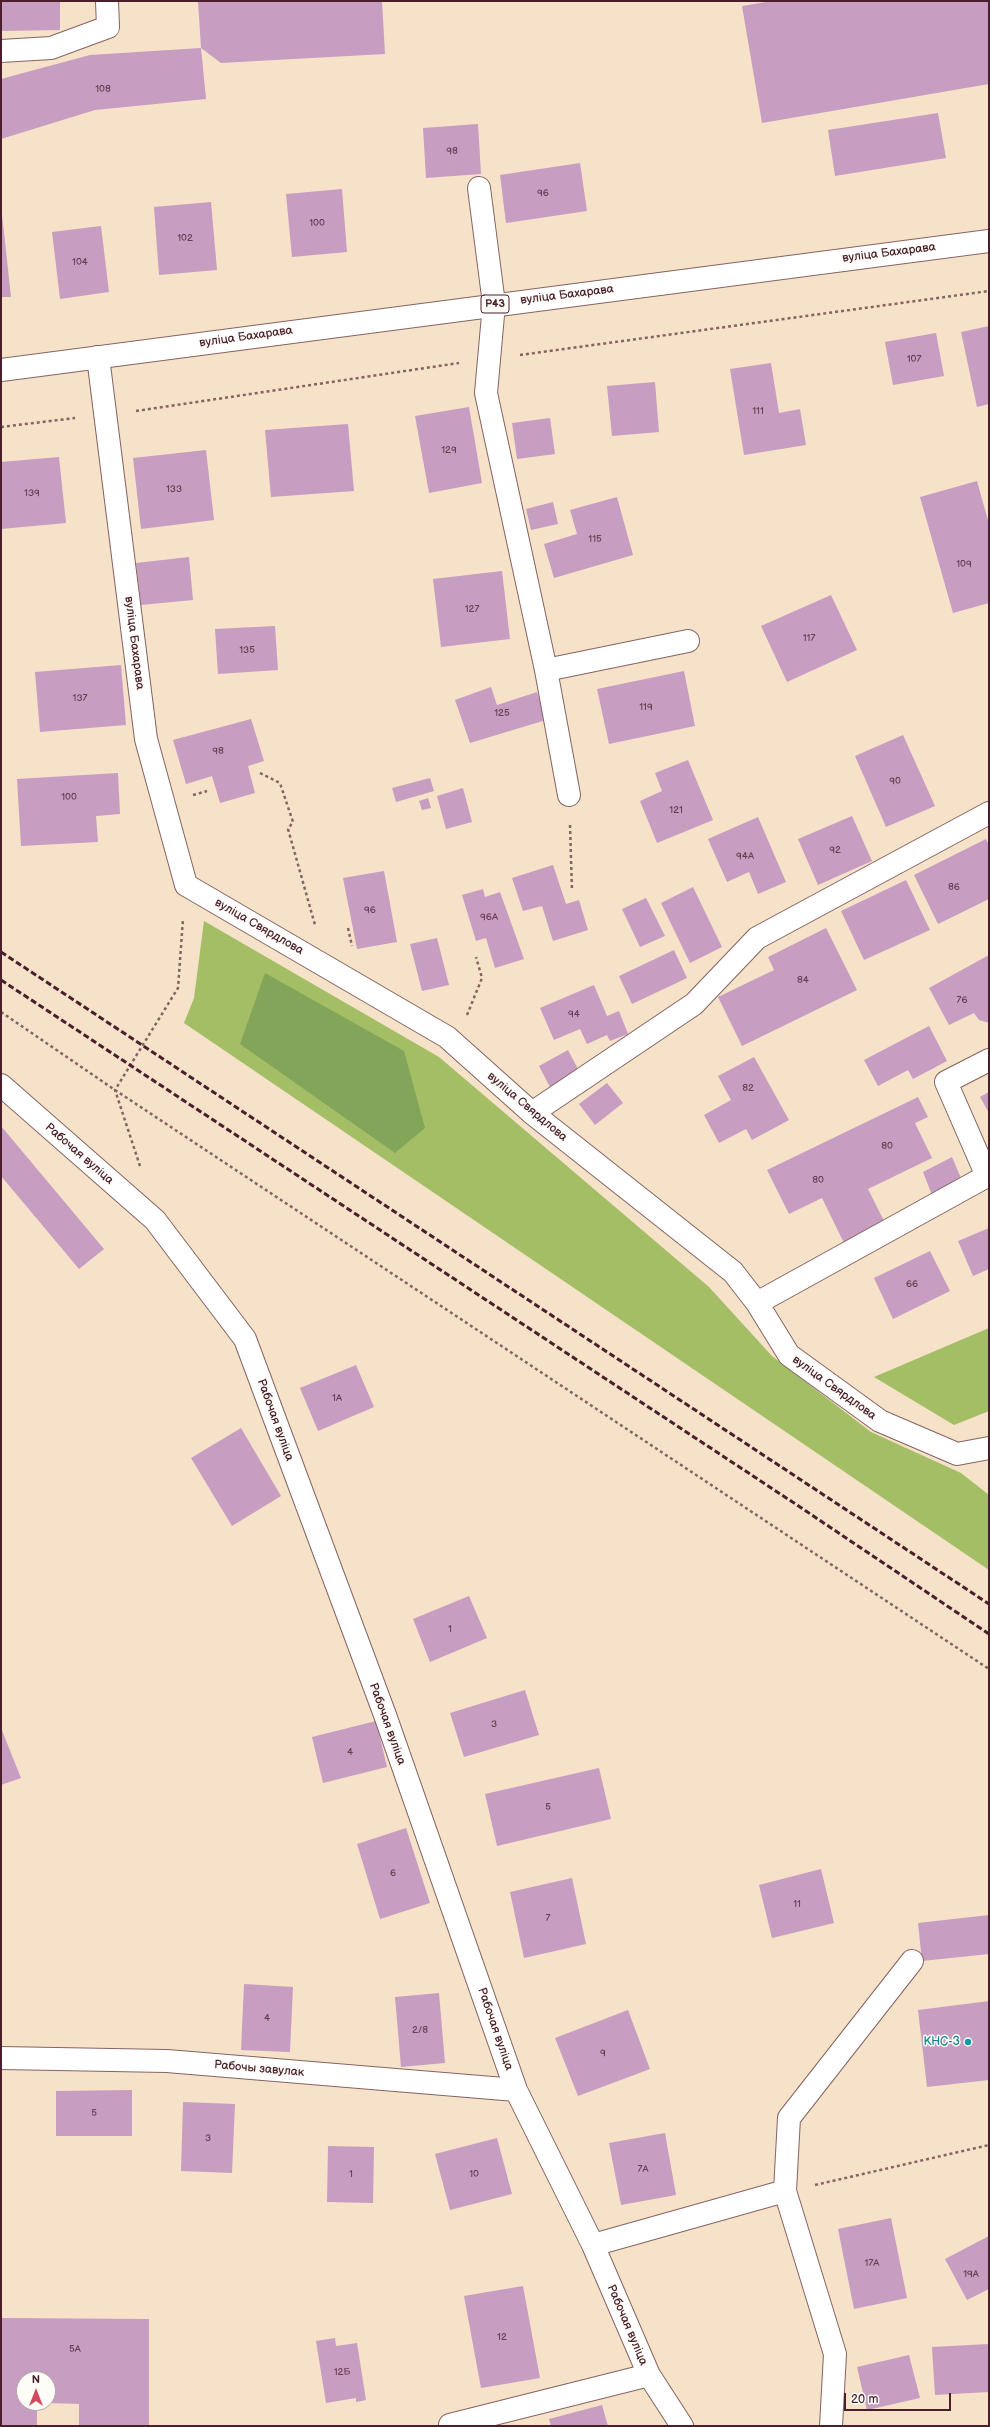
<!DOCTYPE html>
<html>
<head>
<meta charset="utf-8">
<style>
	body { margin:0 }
	#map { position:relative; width:990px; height:2427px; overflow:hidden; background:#f5e2c9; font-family:"Balsamiq Sans",sans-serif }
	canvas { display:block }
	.frame { position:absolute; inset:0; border:2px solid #4a1f2b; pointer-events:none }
	.north { position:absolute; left:16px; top:2371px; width:40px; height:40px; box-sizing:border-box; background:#fdfcf7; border:1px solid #b5a4a5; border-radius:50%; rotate:0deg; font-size:11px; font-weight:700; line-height:16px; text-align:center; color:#4a1f2b }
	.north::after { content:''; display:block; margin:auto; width:14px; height:18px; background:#d1495b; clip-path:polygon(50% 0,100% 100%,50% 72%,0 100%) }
	.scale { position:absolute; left:844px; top:2393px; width:107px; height:18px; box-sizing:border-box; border:2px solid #4a1f2b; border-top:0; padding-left:5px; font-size:12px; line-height:14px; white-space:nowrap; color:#4a1f2b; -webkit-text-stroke:3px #fdfcf7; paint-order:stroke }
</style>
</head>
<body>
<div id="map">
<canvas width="990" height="2427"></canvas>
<div class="frame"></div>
<div class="north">N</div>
<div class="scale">20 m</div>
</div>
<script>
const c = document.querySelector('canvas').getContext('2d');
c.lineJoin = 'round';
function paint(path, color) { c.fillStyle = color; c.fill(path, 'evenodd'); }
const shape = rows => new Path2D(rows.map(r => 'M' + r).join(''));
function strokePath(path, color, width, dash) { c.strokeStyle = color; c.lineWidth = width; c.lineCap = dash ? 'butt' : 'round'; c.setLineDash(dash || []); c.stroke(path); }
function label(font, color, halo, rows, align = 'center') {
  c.font = font + ' "Balsamiq Sans",sans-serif'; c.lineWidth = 3; c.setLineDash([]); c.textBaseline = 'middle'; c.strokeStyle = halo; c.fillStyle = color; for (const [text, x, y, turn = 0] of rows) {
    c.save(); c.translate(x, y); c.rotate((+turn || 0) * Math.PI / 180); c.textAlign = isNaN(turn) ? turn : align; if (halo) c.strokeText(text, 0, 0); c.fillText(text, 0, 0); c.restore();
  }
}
const green = shape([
	[204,921,439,1057,709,1287,772,1356,871,1432,961,1473,989,1495,989,1570,184,1023,194,998],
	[989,1328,989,1411,954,1425,874,1377]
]);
const forest = shape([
	[265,973,404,1051,425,1128,395,1153,240,1044]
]);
const building = shape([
	[1,1,60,1,60,30,1,31],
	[198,1,382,1,385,54,221,63,201,48],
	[772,1,989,1,989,84,762,123,742,6],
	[201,48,206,99,95,110,1,139,1,79,90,55],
	[938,113,946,158,835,176,828,130],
	[478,124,481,174,426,178,423,128],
	[580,163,587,211,506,223,500,175],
	[342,189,347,252,292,257,286,194],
	[211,202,217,270,159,275,154,207],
	[1,205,11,297,1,297],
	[101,226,109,292,60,299,52,232],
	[989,326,989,404,977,407,961,332],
	[936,333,944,376,893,385,885,342],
	[771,363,779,413,800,409,806,445,744,455,730,369],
	[655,382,659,432,612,436,607,386],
	[469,407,482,483,429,493,415,416],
	[550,418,555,454,517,459,512,423],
	[348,424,354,491,271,497,265,430],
	[206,450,214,520,141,529,133,458],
	[59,457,66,523,1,529,1,462],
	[977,481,989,524,989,603,953,613,920,497],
	[617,497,633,555,554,578,544,544,577,534,570,510],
	[553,502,558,524,531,530,526,509],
	[189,557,193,600,141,605,136,563],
	[502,571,510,639,441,647,433,579],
	[831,595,857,650,787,682,761,626],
	[275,626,278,670,218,674,215,629],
	[121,665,126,725,40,732,35,672],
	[684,671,695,726,609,744,597,689],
	[491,687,497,705,537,692,546,720,470,743,455,700],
	[251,719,264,761,248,766,255,793,220,803,212,776,186,784,173,740],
	[903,735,935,806,886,827,855,756],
	[688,760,713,820,657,843,640,801,662,791,655,773],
	[118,773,120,814,96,816,98,842,21,846,17,779],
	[430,778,434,791,396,802,392,788],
	[463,788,472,822,446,829,437,796],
	[428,798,431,808,422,810,419,801],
	[852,816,872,861,818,885,798,839],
	[758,817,786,882,758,894,749,872,727,882,708,839],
	[986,839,989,845,989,899,938,924,914,875],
	[553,865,566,904,579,900,588,930,553,941,542,906,523,911,512,878],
	[384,871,397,942,357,949,343,878],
	[906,880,930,930,864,960,841,911],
	[693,887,722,947,690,963,661,903],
	[483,889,485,897,500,892,524,959,495,968,486,938,476,941,462,895],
	[646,898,665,936,640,947,622,909],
	[826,928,857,990,742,1046,718,997,774,970,768,957],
	[437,938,449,985,422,991,410,944],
	[674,950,687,978,632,1004,619,976],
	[989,955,989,1023,979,1020,974,1013,949,1025,929,988],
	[594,985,607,1016,619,1011,628,1034,610,1041,607,1035,587,1044,580,1029,554,1040,540,1008],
	[929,1026,947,1061,913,1079,908,1070,878,1086,864,1060],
	[568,1050,579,1071,550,1087,539,1066],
	[754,1057,789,1120,752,1140,746,1129,719,1143,704,1115,731,1100,718,1076],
	[607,1083,623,1103,595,1125,579,1104],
	[989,1092,989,1113,980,1097],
	[918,1097,928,1117,915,1123,932,1158,868,1189,885,1223,844,1243,822,1198,789,1214,767,1170],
	[1,1126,104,1249,79,1269,1,1176],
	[952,1157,961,1178,932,1195,923,1172],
	[989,1228,989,1269,973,1276,958,1241],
	[930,1251,950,1291,893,1319,874,1278],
	[356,1365,374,1407,318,1431,300,1388],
	[241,1428,281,1496,232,1526,191,1458],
	[469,1596,487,1638,430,1662,413,1619],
	[525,1690,539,1735,464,1757,450,1713],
	[376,1721,387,1767,323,1783,312,1737],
	[1,1728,21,1778,1,1785],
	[599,1768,611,1819,497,1846,485,1794],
	[406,1828,430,1903,380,1919,357,1844],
	[821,1869,834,1923,772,1938,759,1885],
	[572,1878,586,1944,524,1958,510,1892],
	[989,1915,989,1954,922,1961,918,1923],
	[244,1984,293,1987,290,2052,241,2050],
	[439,1993,445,2063,401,2067,395,1997],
	[989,2001,989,2080,927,2087,918,2010],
	[628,2010,650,2069,578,2096,555,2038],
	[132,2090,132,2136,56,2136,56,2091],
	[183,2102,235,2104,232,2173,181,2171],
	[665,2133,676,2195,621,2205,609,2143],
	[497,2138,512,2194,450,2210,435,2154],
	[328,2146,374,2147,373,2203,327,2202],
	[891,2218,907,2298,854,2309,838,2229],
	[989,2236,989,2289,967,2300,945,2259],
	[523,2286,540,2378,481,2388,464,2296],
	[1,2318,149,2319,149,2426,79,2426,79,2404,48,2403,48,2379,24,2379,24,2403,37,2403,37,2426,1,2426],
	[335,2338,336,2346,357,2343,366,2400,356,2402,356,2398,326,2403,316,2341],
	[989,2344,989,2392,935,2395,932,2347],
	[909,2355,920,2398,867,2410,857,2367],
	[602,2405,608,2426,551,2426,549,2419]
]);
const path = shape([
	[520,355,989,291],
	[136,411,459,363],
	[1,427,75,418],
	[260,773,280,783,293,822,288,829,315,925],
	[193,795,207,791],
	[570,825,572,891],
	[348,928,352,946],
	[1,1012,115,1090,989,1669],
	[467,1015,482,978,476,957],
	[140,1166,115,1090,178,988,183,919],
	[815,2185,989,2145]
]);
const minor = shape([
	[1,51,51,48,108,27,107,1],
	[479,188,494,304,486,393,546,670,569,795],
	[98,357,146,739,186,885,447,1037,532,1113,733,1272,757,1303,789,1355,880,1421,957,1454,989,1448],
	[546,670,688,641],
	[1,1085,155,1220,245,1339,385,1715,516,2090,593,2245,649,2375,682,2426],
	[532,1113,694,1004,757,938,989,813],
	[757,1303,987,1176,946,1082,989,1060],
	[1,2058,167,2061,516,2090],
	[785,2191,835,2354,831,2426],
	[593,2245,785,2191,789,2118,912,1961],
	[450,2425,649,2375]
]);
const major = shape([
	[1,370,989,241]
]);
const rail = shape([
	[1,952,989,1604],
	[1,980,797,1505,989,1634]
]);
const markers = [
	[968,2042,4,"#0f9aa8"]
];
const numberNames = [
	["108",103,89],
	["98",452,151],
	["96",543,193],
	["100",317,223],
	["102",185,238],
	["104",80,262],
	["107",914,359],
	["111",758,411],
	["129",449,450],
	["133",174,489],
	["139",32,493],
	["115",595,539],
	["109",964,564],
	["127",472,609],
	["117",809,638],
	["135",247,650],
	["137",80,698],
	["119",646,707],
	["125",502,713],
	["98",218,751],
	["90",895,781],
	["100",69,797],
	["121",676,810],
	["92",835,850],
	["94А",745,856],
	["86",954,887],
	["96",370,910],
	["96А",489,917],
	["84",803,980],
	["76",962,1000],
	["94",574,1014],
	["82",748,1088],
	["80",887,1146],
	["80",818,1180],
	["66",912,1284],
	["1А",337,1398],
	["1",450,1629],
	["3",494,1724],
	["4",350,1752],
	["5",548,1807],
	["6",393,1873],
	["11",797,1904],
	["7",548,1918],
	["4",267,2018],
	["2/8",420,2030],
	["9",603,2053],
	["5",94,2113],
	["3",208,2138],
	["7А",643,2169],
	["1",351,2174],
	["10",474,2174],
	["17А",872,2263],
	["19А",971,2274],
	["12",502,2337],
	["5А",75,2349],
	["12Б",342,2372]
];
const shields = [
	[495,304,28]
];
const shieldNames = [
	["Р43",495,304]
];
const streetNames = [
	["вуліца Бахарава",889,253,-7],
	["вуліца Бахарава",567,295,-7],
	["вуліца Бахарава",246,337,-8],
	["вуліца Бахарава",134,643,83],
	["вуліца Свярдлова",259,927,30],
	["вуліца Свярдлова",527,1107,40],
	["Рабочая вуліца",79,1154,41],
	["вуліца Свярдлова",834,1388,36],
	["Рабочая вуліца",275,1420,70],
	["Рабочая вуліца",387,1724,70],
	["Рабочая вуліца",495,2029,71],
	["Рабочы завулак",259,2069,5],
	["Рабочая вуліца",627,2325,67]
];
const cultureNames = [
	["КНС-3",960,2042]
];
paint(green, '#a3be65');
paint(forest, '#82a55a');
paint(building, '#c79dc2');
strokePath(minor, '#866362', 24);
strokePath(major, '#866362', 24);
strokePath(path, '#866362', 2.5, [3, 3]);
strokePath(minor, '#fff', 22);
strokePath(major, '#fff', 22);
strokePath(rail, '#4a1f2b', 3, [6, 3]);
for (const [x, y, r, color] of markers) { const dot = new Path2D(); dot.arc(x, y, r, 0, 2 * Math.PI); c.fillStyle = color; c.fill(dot); strokePath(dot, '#fdfcf7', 1.5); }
label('10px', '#693e51', null, numberNames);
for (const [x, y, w] of shields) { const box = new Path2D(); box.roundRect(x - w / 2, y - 9, w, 18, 3); c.fillStyle = '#fdfcf7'; c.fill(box); strokePath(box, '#4a1f2b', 1); }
label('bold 11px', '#4a1f2b', null, shieldNames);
label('12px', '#4a1f2b', '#fdfcf7', streetNames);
label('12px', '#0d838f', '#fdfcf7', cultureNames, 'right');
</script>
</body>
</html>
